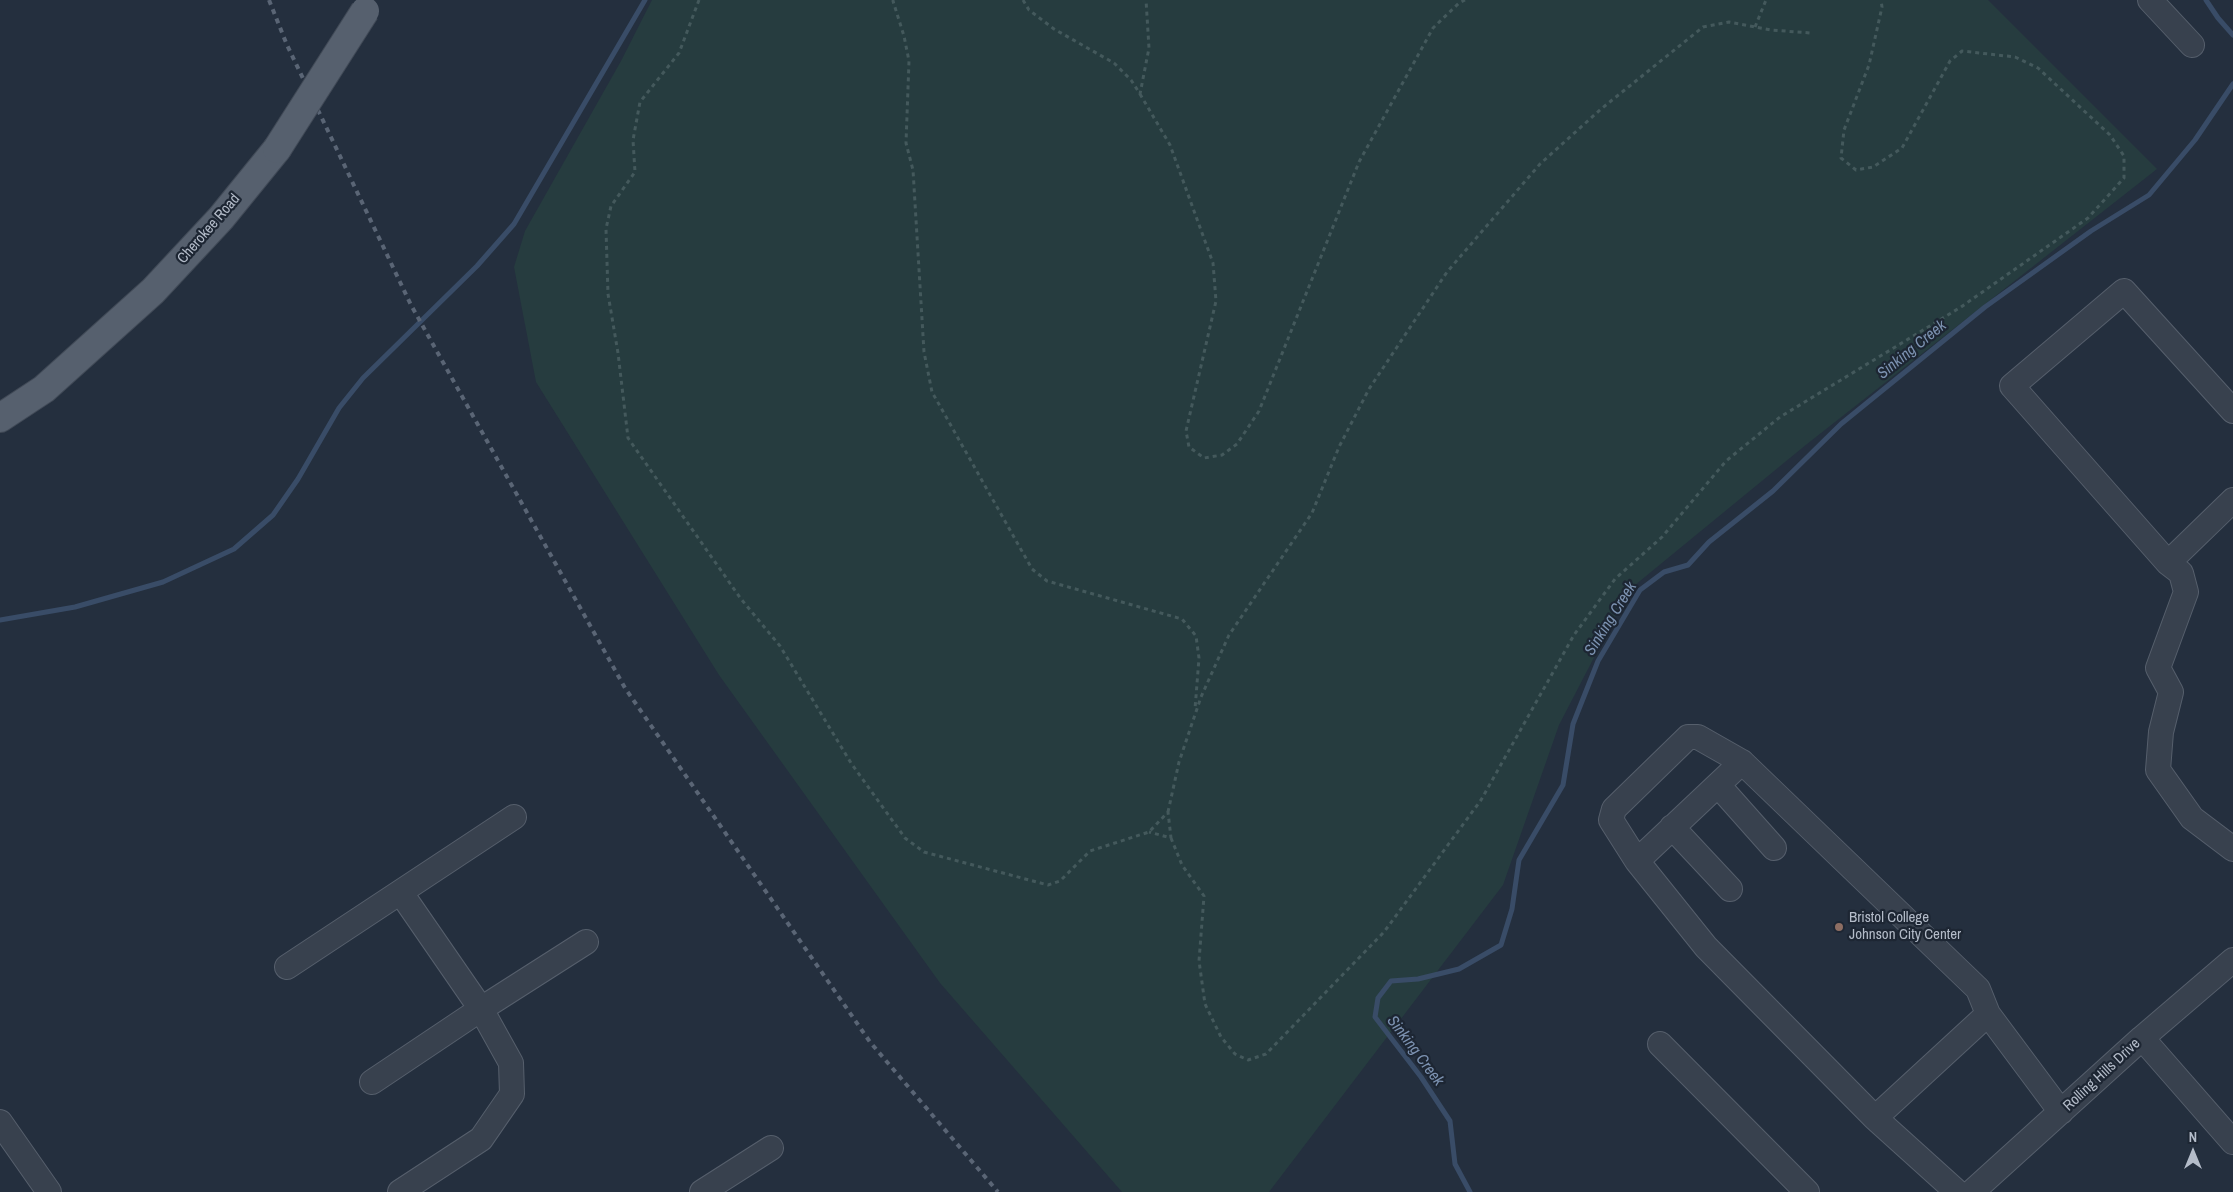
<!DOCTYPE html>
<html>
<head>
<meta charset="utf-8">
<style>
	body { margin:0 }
	#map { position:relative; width:2233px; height:1192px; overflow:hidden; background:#242f3e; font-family:"Archivo Narrow",sans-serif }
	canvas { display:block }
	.north { position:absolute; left:2168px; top:1127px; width:50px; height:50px; -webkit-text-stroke:4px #1d2633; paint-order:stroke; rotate:0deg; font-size:14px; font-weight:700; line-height:20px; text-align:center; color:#b4bcc9 }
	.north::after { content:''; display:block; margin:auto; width:18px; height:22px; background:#b4bcc9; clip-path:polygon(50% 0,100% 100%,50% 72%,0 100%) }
</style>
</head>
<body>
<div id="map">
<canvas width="2233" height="1192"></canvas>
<div class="north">N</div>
</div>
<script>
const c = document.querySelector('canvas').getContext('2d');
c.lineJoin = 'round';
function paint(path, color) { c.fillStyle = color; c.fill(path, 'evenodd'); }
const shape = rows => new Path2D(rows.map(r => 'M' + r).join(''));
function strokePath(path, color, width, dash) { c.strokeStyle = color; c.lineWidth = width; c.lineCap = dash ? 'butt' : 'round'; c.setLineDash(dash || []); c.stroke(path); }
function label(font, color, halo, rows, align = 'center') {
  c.font = font + ' "Archivo Narrow",sans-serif'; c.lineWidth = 4.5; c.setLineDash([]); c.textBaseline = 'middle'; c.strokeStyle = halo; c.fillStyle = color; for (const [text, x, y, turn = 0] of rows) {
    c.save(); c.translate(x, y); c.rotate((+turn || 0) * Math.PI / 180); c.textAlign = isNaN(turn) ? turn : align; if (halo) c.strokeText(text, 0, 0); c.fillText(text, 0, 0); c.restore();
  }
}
const green = shape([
	[652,0,1988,0,2157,169,1807,444,1629,590,1559,725,1503,885,1269,1192,1122,1192,940,983,719,675,536,382,514,267,525,231,621,61]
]);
const stream = shape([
	[2206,0,2218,18,2233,35],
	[0,620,75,607,163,582,234,549,273,515,298,479,339,408,363,378,477,266,514,224,645,0],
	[1470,1192,1455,1164,1450,1121,1421,1077,1375,1017,1378,998,1391,981,1418,979,1459,969,1501,945,1512,909,1519,860,1563,785,1573,724,1598,661,1640,590,1664,572,1688,565,1709,542,1773,491,1841,424,1985,307,2091,231,2149,195,2195,140,2233,84]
]);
const path = shape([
	[699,0,679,53,640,102,633,140,635,172,611,206,606,229,608,294,618,353,628,438,741,599,780,646,851,763,905,838,924,852,1048,885,1060,881,1090,851,1149,832,1168,812,1171,838,1149,832],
	[894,0,893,1,904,36,909,61,906,143,913,170,924,352,932,392,1032,569,1047,581,1182,619,1196,636,1199,658,1195,709],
	[1023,0,1029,10,1054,29,1114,63,1131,80,1140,94,1149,48,1146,0],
	[1755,27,1766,0],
	[1140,94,1170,145,1213,263,1216,301,1186,431,1189,447,1204,458,1222,455,1237,444,1259,411,1359,162,1433,28,1459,3,1465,0],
	[1168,812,1179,762,1201,697,1229,635,1312,513,1339,447,1369,389,1447,272,1540,164,1601,109,1703,27,1729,22,1771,30,1811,33],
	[1171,838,1182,865,1204,896,1199,961,1205,1004,1221,1037,1235,1054,1248,1060,1266,1054,1384,932,1481,800,1574,635,1615,579,1662,537,1726,461,1780,417,1961,307,2088,218,2124,178,2124,156,2110,135,2038,68,2015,57,1962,51,1950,61,1902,148,1873,167,1856,170,1841,158,1844,130,1869,65,1882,7,1881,0]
]);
const minor = shape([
	[2150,0,2192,45],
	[2233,411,2124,291,2012,386,2168,563,2181,573,2186,592,2158,668,2171,692,2161,732,2158,770,2192,818,2233,849],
	[2168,563,2233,500],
	[1718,785,1774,848],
	[1672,827,1730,889],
	[1637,861,1742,762],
	[287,967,514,817],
	[2142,1038,2233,1142],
	[1660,1044,1807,1192],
	[372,1082,481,1009,586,942],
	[1875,1118,1706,947,1637,861,1611,820,1614,809,1688,737,1698,737,1742,762,1978,989,1988,1014],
	[0,1122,49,1192],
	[400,1192,481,1139,512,1094,511,1063,481,1009,401,893],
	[702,1192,771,1148],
	[1957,1192,1875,1118,1988,1014,2061,1112],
	[1972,1192,2142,1038,2233,960]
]);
const major = shape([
	[0,418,44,389,153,291,221,218,277,149]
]);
const rail = shape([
	[269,0,287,45,411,305,625,688,870,1042,998,1192]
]);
const majorBridge = shape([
	[277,149,365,11]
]);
const markers = [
	[1839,927,5,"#8d6e63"]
];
const streetNames = [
	["Cherokee Road",209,229,-49],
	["Rolling Hills Drive",2102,1075,-43]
];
const poiNames = [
	["Bristol College",1849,918],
	["Johnson City Center",1849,935]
];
const waterNames = [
	["Sinking Creek",1912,350,-39],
	["Sinking Creek",1611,619,-58],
	["Sinking Creek",1415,1051,53]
];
paint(green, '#263c3f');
strokePath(stream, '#394c67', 5);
strokePath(minor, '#565f6c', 26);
strokePath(major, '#414a57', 30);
strokePath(path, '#44595c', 3, [4, 4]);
strokePath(minor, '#38414e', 24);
strokePath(major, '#56606e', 28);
strokePath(rail, '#5a6575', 4, [5, 5]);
strokePath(majorBridge, '#414a57', 30, []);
strokePath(majorBridge, '#56606e', 28);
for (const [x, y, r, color] of markers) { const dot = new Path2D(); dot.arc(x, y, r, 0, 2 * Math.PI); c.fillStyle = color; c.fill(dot); strokePath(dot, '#1d2633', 2); }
label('15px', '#b4bcc9', '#1d2633', streetNames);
label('15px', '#b4bcc9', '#1d2633', poiNames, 'left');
label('italic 16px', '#7c92b1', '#1d2633', waterNames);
</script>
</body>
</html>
